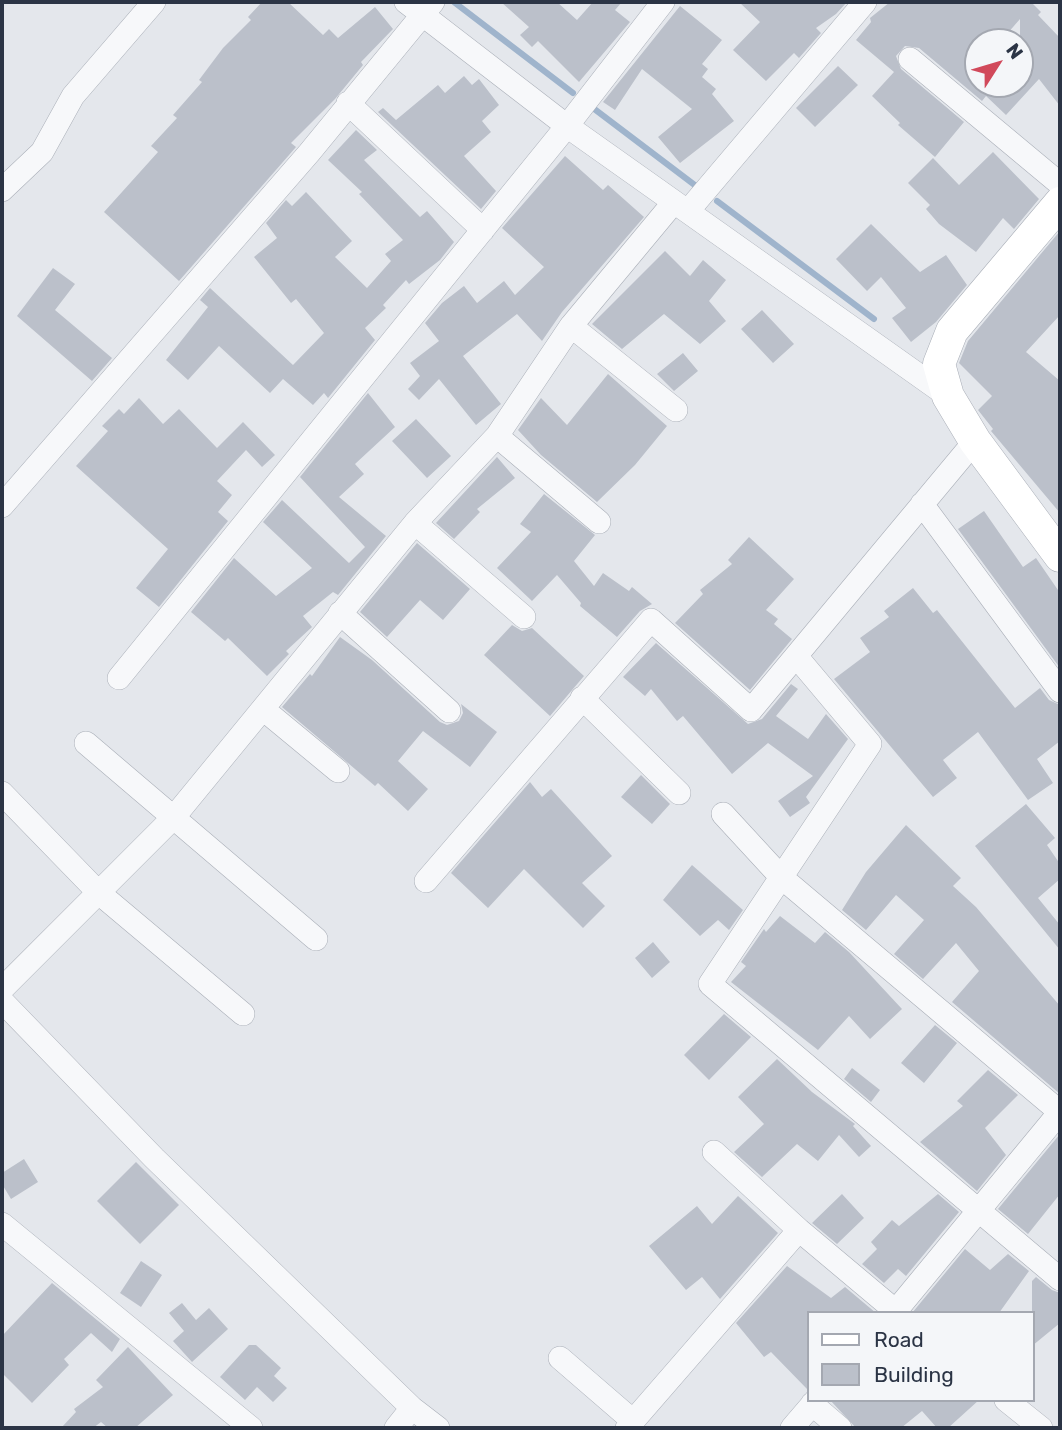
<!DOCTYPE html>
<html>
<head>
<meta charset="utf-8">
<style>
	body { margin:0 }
	#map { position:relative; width:1062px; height:1430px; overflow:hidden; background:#e4e7ec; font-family:Rubik,sans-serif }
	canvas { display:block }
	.frame { position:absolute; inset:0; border:4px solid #2b3445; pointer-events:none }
	.legend { position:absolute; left:807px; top:1311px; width:228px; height:91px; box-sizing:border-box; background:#f4f6f9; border:2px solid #a4a8b1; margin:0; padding:9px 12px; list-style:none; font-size:21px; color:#2b3445 }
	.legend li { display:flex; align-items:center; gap:14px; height:35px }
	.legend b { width:35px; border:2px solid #a4a8b1 }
	.north { position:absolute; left:964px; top:28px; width:70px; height:70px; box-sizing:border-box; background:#f4f6f9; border:2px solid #a4a8b1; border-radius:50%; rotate:53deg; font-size:19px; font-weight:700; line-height:28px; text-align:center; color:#2b3445 }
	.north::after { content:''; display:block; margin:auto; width:24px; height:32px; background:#d1495b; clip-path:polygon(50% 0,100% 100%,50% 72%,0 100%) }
</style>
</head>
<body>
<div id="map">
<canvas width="1062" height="1430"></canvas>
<div class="frame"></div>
<ul class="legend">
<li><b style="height:9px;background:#fff"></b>Road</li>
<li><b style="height:19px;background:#bbc0ca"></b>Building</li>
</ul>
<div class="north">N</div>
</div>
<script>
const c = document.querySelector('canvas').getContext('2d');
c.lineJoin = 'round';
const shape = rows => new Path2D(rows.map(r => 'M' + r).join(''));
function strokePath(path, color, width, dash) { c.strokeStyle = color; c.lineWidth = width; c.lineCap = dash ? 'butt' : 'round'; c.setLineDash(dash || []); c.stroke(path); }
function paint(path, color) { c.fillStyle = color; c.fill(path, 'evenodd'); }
const stream = shape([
	[454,2,573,93],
	[593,108,696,186],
	[717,201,874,319]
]);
const building = shape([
	[262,2,288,2,323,35,329,29,338,38,375,7,393,29,361,62,363,65,335,99,291,143,296,147,179,281,104,212,158,152,151,146,177,118,173,115,202,82,199,80,223,48,251,20,248,17],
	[501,2,557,2,577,20,593,2,622,2,615,10,630,22,579,82,538,41,532,47,520,35,529,27],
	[739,2,847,2,836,14,816,28,821,33,799,58,794,53,766,81,733,50,760,22],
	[890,2,1035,2,1033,4,1041,12,1038,15,1060,38,1060,106,1039,79,1006,115,986,96,982,101,919,48,905,46,896,56,901,69,964,122,935,157,898,125,900,123,872,96,894,72,856,40,871,22,870,18],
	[1020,19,1020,84,978,84,978,42,1000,42],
	[680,6,722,40,702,64,708,69,702,77,716,89,712,94,734,121,680,163,658,137,692,109,642,69,615,110,603,102],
	[838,66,858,85,815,127,796,108],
	[464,76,472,85,479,79,499,105,482,121,491,132,464,156,496,191,481,209,378,112,383,108,396,120,438,85,445,93],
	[356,130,377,150,364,160,420,217,427,211,454,242,440,260,409,284,406,280,383,305,386,308,365,328,375,340,328,398,324,393,313,405,283,379,270,393,219,346,188,380,166,360,208,307,200,300,210,288,293,365,324,333,296,299,291,303,254,257,277,238,266,223,286,200,292,206,306,192,352,241,335,257,367,288,391,261,385,254,403,240,359,194,362,192,328,160],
	[993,152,1039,199,1014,229,1003,218,976,252,939,224,926,209,930,205,908,183,933,158,959,185],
	[565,156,603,190,608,185,644,217,562,312,542,341,517,314,463,356,501,404,476,425,439,379,419,400,408,389,420,376,410,363,439,341,425,323,442,303,464,286,477,303,504,281,515,295,544,267,502,228],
	[871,224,920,272,946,255,967,285,936,322,911,342,892,318,906,308,881,277,867,291,836,259],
	[1060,231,1060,315,1026,352,1060,381,1060,513,991,431,993,429,978,410,992,396,959,363,968,341],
	[665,251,690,276,703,260,726,280,709,301,726,321,700,344,664,314,622,349,592,324],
	[53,268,75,284,55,310,112,358,92,381,17,316],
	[762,310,794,344,773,363,741,329],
	[683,353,698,371,674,391,657,374],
	[608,374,667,426,635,465,597,502,541,455,518,430,541,398,567,425],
	[368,393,395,427,355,464,364,474,339,497,386,536,338,595,333,592,303,616,312,627,286,651,289,654,267,676,228,638,225,641,191,612,234,558,276,596,312,568,263,522,282,500,349,563,365,547,300,477],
	[139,398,163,424,179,409,217,448,243,422,275,455,262,467,246,450,217,481,232,495,218,512,228,521,159,607,136,588,168,549,76,466,108,431,102,426,119,409,124,414],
	[416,419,451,456,427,478,392,441],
	[497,457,515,478,477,509,480,512,454,539,436,523],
	[544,494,595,535,574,561,594,586,603,573,629,591,632,587,652,604,640,611,617,637,580,606,581,603,557,575,532,601,497,568,531,532,520,524],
	[984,511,1023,567,1036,558,1060,593,1060,668,958,529],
	[749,537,794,579,766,610,778,619,774,624,792,639,750,690,675,623,703,594,700,590,732,564,728,560],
	[417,543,470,589,443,620,420,600,387,637,360,612],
	[913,588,933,613,937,610,1015,708,1040,688,1049,700,1060,705,1060,741,1037,759,1053,783,1028,800,978,732,943,760,957,778,933,797,834,679,870,652,860,638,889,617,884,611],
	[512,625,522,631,532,628,584,676,550,716,484,655],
	[340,637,372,660,440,722,447,725,459,721,463,713,461,704,497,732,470,767,423,731,398,761,428,789,408,811,378,783,375,786,282,707,310,674,312,676],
	[656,643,748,724,762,719,791,684,798,689,776,716,808,739,826,714,848,739,806,797,810,803,790,817,778,801,813,776,768,743,732,774,683,716,677,721,651,689,645,696,623,677],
	[641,775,670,804,652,824,621,797],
	[530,782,542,797,551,789,612,856,582,883,605,906,583,928,524,869,488,908,451,873],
	[1026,804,1055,838,1047,845,1060,864,1060,879,1038,898,1060,925,1060,950,975,846],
	[906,825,961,878,953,886,976,907,1060,1006,1060,1094,952,1002,979,971,956,943,923,979,894,954,924,920,896,895,866,930,842,910,866,872],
	[692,865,743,910,729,930,718,920,700,936,663,900],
	[780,916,815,943,825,932,849,952,902,1009,870,1039,849,1016,818,1050,731,982,746,966,741,962,764,929,766,932],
	[653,942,670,962,652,978,635,958],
	[724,1014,751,1037,709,1080,684,1055],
	[935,1025,957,1043,924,1083,901,1063],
	[777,1059,812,1092,855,1124,853,1126,871,1146,859,1157,839,1135,818,1161,797,1144,762,1177,734,1152,764,1124,738,1097],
	[852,1068,880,1090,871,1102,844,1079],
	[988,1070,1018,1095,985,1128,1006,1155,977,1191,920,1142,963,1106,957,1101],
	[1060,1134,1060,1194,1028,1234,998,1209],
	[24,1159,38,1182,11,1199,2,1184,2,1173],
	[136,1162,179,1205,140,1244,97,1201],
	[842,1194,864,1218,837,1244,812,1223],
	[938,1194,959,1212,906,1276,898,1269,884,1283,862,1264,877,1249,871,1242,892,1220,899,1226],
	[738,1196,778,1233,720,1299,702,1277,686,1290,649,1246,697,1206,712,1224],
	[965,1249,990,1270,1008,1254,1029,1271,999,1313,912,1313],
	[141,1261,162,1275,141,1307,120,1293],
	[787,1266,831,1298,845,1287,876,1313,808,1313,807,1389,771,1352,764,1357,736,1323],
	[1036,1277,1052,1290,1060,1293,1060,1323,1032,1346,1032,1281],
	[52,1283,120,1339,112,1352,91,1333,64,1359,69,1365,32,1403,2,1373,2,1336],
	[182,1303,196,1320,209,1308,228,1329,192,1362,173,1341,184,1331,169,1313],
	[249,1345,256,1345,281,1368,274,1376,287,1388,273,1402,257,1387,245,1400,220,1377],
	[128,1347,173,1395,135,1428,108,1428,101,1422,93,1428,61,1428,76,1412,74,1409,103,1387,96,1380],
	[830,1400,979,1400,948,1428,937,1428,922,1411,901,1428,856,1428]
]);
const street = shape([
	[406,2,567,126,663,2],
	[910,59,1060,184],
	[348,103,483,230],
	[2,190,42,152,73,96,154,2],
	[688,211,865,2],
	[571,326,676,410],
	[497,436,599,522],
	[975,441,796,656,870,744,710,984,1060,1279],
	[922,504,1060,691],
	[2,506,309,153,433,2],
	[415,523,524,617],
	[340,613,449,711],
	[119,678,567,126,948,396],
	[582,698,679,793],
	[263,709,338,771],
	[86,743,316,939],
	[2,793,99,893,243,1014],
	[723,814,781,877,1060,1112],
	[426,881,651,620,751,710,796,656],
	[2,989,174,817,415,523,497,436,571,326,674,202],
	[2,1001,154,1158,412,1408,396,1428],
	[714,1152,799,1230],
	[2,1224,251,1428],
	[894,1313,1060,1112],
	[560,1358,633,1421],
	[1006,1400,1041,1428],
	[812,1404,840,1428],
	[412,1408,438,1428],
	[627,1428,799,1230,898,1313],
	[792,1428,816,1400]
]);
const secondary = shape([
	[1060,203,952,331,939,364,948,396,975,441,1060,556]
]);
strokePath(stream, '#9fb4cc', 6);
paint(building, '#bbc0ca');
strokePath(street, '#a9aeb7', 24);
strokePath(secondary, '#a9aeb7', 33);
strokePath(street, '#f7f8fa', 23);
strokePath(secondary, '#fff', 32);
</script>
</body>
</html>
